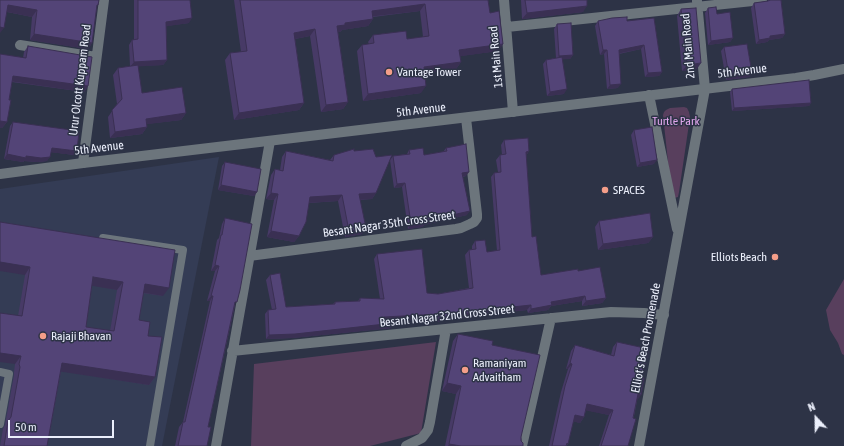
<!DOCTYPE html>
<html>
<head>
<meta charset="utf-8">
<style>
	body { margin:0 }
	#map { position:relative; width:844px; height:446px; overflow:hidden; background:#2d3346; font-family:"Asap Condensed",sans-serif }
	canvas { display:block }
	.north { position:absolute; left:796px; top:398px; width:40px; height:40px; -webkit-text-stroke:3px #2d3346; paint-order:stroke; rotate:338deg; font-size:11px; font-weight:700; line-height:16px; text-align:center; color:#ebeffb }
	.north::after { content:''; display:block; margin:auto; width:14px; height:18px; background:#ebeffb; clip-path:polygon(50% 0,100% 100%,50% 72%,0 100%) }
	.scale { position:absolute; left:8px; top:420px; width:106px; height:18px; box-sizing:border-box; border:2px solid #ebeffb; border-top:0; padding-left:5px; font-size:12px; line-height:14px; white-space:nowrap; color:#ebeffb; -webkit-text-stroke:3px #2d3346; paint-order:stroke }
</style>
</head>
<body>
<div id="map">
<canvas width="844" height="446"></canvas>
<div class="north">N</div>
<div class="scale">50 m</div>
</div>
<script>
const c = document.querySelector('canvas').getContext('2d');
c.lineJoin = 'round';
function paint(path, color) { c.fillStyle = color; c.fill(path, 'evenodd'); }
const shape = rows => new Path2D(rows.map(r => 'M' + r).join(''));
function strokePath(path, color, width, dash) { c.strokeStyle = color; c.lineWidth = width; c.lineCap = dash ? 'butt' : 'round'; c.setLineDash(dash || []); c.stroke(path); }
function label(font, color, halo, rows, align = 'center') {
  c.font = font + ' "Asap Condensed",sans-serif'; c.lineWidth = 3; c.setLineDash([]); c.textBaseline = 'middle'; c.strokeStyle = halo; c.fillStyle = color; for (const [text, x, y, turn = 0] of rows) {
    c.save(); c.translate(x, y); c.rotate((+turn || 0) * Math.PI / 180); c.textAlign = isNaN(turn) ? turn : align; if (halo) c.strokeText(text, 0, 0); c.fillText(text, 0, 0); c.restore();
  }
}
const built = shape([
	[219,157,162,446,0,446,0,189]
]);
const green = shape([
	[684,107,687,108,689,112,690,117,679,192,678,197,674,198,671,190,663,115,664,112,666,110,670,108],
	[844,279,844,355,842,354,838,343,830,330,826,310],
	[436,342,421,433,370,446,251,446,254,364]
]);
const service = shape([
	[103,238,183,250,150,446],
	[0,372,9,374,0,424]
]);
const minor = shape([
	[504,0,513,112],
	[697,1,705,89],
	[507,27,762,0],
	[20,45,96,57],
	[83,163,104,0],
	[249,256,456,229,461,228,470,224,474,222,477,218,477,214,466,118],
	[232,351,611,312,644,313,664,315],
	[216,446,270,141],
	[406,446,422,438,428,430,430,422,446,329],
	[522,446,551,318]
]);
const tertiary = shape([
	[649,95,677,229],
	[0,174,83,163,796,78,814,75,844,69],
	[639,446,705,89]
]);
const wall = shape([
	[0,0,96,8,92,43,88,49,30,40,32,17,7,12],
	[134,0,190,0,189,23,166,26,167,60,163,65,138,66,142,93,186,113,181,120,146,124,147,127,142,134,110,138,108,117,117,104,113,75,118,68,130,66,129,45,132,40,134,40],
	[234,0,488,0,490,13,503,44,498,51,460,56,461,62,456,69,424,73,421,93,363,101,357,51,362,45,369,44,368,42,373,35,407,39,423,37,420,11,373,17,373,19,368,26,342,30,340,32,338,32,348,102,343,109,321,112,310,36,295,39,304,103,299,110,234,120,225,60,230,53,241,52],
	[521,0,587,0,583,12,522,19],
	[768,0,781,0,785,34,782,38,769,40,767,42,756,44,751,8,754,3,768,1],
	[708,8,717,14,733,38,730,42,708,45,705,13],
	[681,9,697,69,682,71,677,16],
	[654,18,662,72,659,76,645,77,641,49,619,54,618,88,607,89,604,54,600,55,595,26,598,21,627,21],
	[557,24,573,55,570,59,562,59,564,94,547,96,543,64,546,60,556,58,554,29],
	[28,46,88,86,84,92,12,82,9,100,7,122,2,128,0,128,0,54,23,58,24,52],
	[724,47,752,73,749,77,726,80,721,51],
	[732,89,811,103,809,106,732,111,730,92],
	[13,122,77,151,74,155,51,152,47,161,38,162,24,161,23,162,4,159,10,126],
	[634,130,654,164,637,167,631,135],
	[504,140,529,151,526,156,532,237,541,275,578,271,606,298,602,303,582,306,582,301,551,306,548,310,528,313,527,310,500,313,500,312,436,322,435,319,385,321,391,328,292,338,266,339,265,314,268,310,272,310,266,280,270,275,286,307,333,304,335,302,358,301,360,298,380,299,374,259,377,254,427,293,438,294,469,288,465,255,469,250,472,250,472,246,475,241,487,252,497,251,491,177,494,173,498,172,496,160,500,155,502,155,501,145],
	[446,148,466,176,463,177,467,215,424,225,422,227,408,229,402,187,394,188,390,160,393,156,407,154,409,150,424,155,443,152],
	[286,151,330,160,334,155,354,151,376,193,372,199,360,200,362,234,345,237,338,201,309,203,299,236,294,242,267,237,274,200,266,199,271,175,275,169,280,170,282,157],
	[225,162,257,192,254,196,218,190,222,166],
	[225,218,235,305,208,427,207,446,175,446,179,427,183,422,210,301,207,301,215,271,211,271,217,240,219,238,222,224],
	[599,221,653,237,648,243,598,250,595,227],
	[0,222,163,296,143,293,139,320,148,336,155,377,149,385,61,371,47,446,0,446,3,429,5,425,14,375,14,372,15,364,18,316,25,275],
	[92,285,117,290,110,331,86,327],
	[458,334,492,345,521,437,523,446,445,446,456,394,442,391,453,341],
	[617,342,637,401,628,446,599,446,609,415,586,410,584,417,580,423,573,421,568,444,566,446,549,446,561,392,568,369,566,369,571,351,575,345,611,355,613,347]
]);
const shadedWall = shape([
	[425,4,420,11,367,17,372,11],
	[8,5,37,10,32,17,3,11],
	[587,6,583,12,522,19,527,13],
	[192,18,189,23,162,27,166,22],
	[373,19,368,26,342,30,340,32,333,33,337,26,345,23],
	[0,27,4,28,0,33],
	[315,29,310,36,289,40,294,33],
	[34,34,92,43,88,49,30,40],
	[785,34,782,38,769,40,767,42,756,44,759,40,770,36],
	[733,38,730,42,708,45,711,41],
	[503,44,498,51,455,57,459,50],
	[644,45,641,49,616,54,619,50],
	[603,50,607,50,604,54,600,55],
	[573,55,570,59,556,60,559,56],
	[167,60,163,65,130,67,134,62],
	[461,62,456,69,419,74,424,67],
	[701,63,697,69,682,71,687,65],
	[662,72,659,76,645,77,648,73],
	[752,73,749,77,726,80,729,76],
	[13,76,88,86,84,92,9,81],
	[621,84,618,88,607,89,610,85],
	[426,86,421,93,363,101,368,94],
	[567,89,564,94,547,96,550,92],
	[348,102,343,109,321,112,326,105],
	[304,103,299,110,234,120,239,113],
	[811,103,809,106,732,111,734,108],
	[186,113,181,120,141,125,146,119],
	[0,121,7,122,2,128,0,128],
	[147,127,142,134,110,138,115,132],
	[52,148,77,151,74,155,49,152],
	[529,151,526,156,526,152],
	[7,154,26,156,50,157,47,161,38,162,24,161,23,162,4,159],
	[657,160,654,164,637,167,640,163],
	[469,172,466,176,459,177,462,173],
	[405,183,402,187,394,188,397,184],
	[221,185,257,192,254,196,218,190],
	[271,193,278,194,274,200,266,199],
	[376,193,372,199,355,200,359,194],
	[342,195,338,201,306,203,310,197],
	[470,211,467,215,424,225,422,227,408,229,411,224,444,216],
	[366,228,362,234,345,237,349,231],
	[271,231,299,236,294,242,267,237],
	[653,237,648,243,598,250,603,244],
	[0,262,30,267,25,275,0,271],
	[215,265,219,266,215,271,211,271],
	[93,277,123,282,117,290,87,285],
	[145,284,169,288,163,296,139,292],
	[211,296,213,296,210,301,207,301],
	[585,296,582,301,551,306,548,310,528,313,531,309,551,302],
	[606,298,602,303,582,306,586,301],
	[531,305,527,310,500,313,503,308],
	[503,307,500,312,436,322,439,318],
	[439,314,435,319,381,322,384,317],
	[394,323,391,328,292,338,266,339,269,335],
	[0,353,21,356,15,364,0,362],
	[62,363,155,377,149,385,57,371],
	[570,363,572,364,568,369,566,369],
	[447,383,461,386,456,394,442,391],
	[638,394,641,395,637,401],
	[587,404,613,410,609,415,583,410],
	[575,415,584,417,580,423,570,421],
	[449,444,461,446,448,446]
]);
const building = shape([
	[0,0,99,0,98,5,97,5,92,43,34,34,37,10,8,5,4,28,0,27,0,0],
	[138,0,190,0,192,18,166,22,167,60,134,62,132,40,138,39,138,0],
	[240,0,488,0,490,13,499,11,503,44,459,50,461,62,424,67,426,86,368,94,362,45,374,43,373,35,406,31,407,39,429,36,425,4,372,11,373,19,345,23,345,25,337,26,348,102,326,105,315,29,294,33,304,103,239,113,230,53,247,51,240,0],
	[525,0,587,0,587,6,527,13,525,0],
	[770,0,781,0,785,34,770,36,770,38,759,40,754,3,768,1,770,0],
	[716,7,717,14,730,12,733,38,711,41,708,8,716,7],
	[696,8,701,63,687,65,681,9,696,8],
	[627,17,627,21,654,18,662,72,648,73,644,45,619,50,621,84,610,85,607,50,603,50,598,21,612,18,627,17],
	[571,23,573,55,559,56,557,24,571,23],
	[747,44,752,73,729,76,724,47,747,44],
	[28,46,92,57,88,86,13,76,9,100,11,100,7,122,0,121,0,54,26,58,28,46],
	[562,57,567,89,550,92,546,60,562,57],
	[138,65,142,93,182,87,186,113,146,119,147,127,115,132,112,110,122,99,118,68,138,65],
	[809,80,811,103,734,108,732,89,809,80],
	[13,122,79,131,77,151,52,148,50,157,41,158,26,156,26,158,7,154,13,122],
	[652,127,657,160,640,163,634,130,652,127],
	[528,138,529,151,526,152,532,237,536,236,541,275,578,269,578,271,600,267,606,298,586,301,585,296,551,302,552,305,531,309,531,305,503,308,503,307,439,318,439,314,384,317,384,321,394,323,295,334,269,335,268,310,276,309,270,275,280,273,286,307,335,304,335,302,360,301,360,298,384,299,377,254,422,249,427,293,438,294,473,288,469,250,476,249,475,241,485,240,487,252,500,250,494,173,501,172,500,155,506,154,504,140,528,138],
	[466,144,469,172,462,173,470,211,425,221,425,222,411,224,405,183,397,184,393,156,410,154,409,150,423,148,424,155,447,151,446,148,466,144],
	[354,149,354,151,373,149,376,157,392,155,376,193,359,194,366,228,349,231,342,195,310,197,306,222,299,236,271,231,278,194,271,193,275,169,283,171,286,151,333,161,334,155,354,149],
	[225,162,261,169,257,192,221,185,225,162],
	[650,213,653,237,603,244,599,221,650,213],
	[225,218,252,224,240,290,237,302,235,302,208,427,211,427,207,446,178,446,183,422,185,422,213,296,211,296,219,266,215,265,221,235,222,235,225,218],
	[0,222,175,250,169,288,145,284,139,320,150,322,148,336,162,337,155,377,62,363,47,446,4,446,8,421,11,417,20,367,19,364,21,356,0,353,0,313,22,316,30,267,0,262,0,222],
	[93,277,123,282,114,331,86,327,93,277],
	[458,334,493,341,492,345,540,355,521,437,521,441,523,443,523,446,461,446,449,444,461,386,447,383,458,334],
	[617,342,649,349,642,377,644,378,641,395,638,394,633,418,636,419,628,446,601,446,613,410,587,404,584,417,575,415,568,444,567,443,566,446,552,446,565,386,572,364,570,363,575,345,614,356,617,342]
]);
const markers = [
	[389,72,4,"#f49e89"],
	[605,190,4,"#f49e89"],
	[775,257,4,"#f49e89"],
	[43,336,4,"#f49e89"],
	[465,370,4,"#f49e89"]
];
const streetNames = [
	["2nd Main Road",688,46,-95],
	["1st Main Road",496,57,-95],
	["5th Avenue",742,71,-7],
	["Urur Olcott Kuppam Road",80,80,-83],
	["5th Avenue",421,110,-7],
	["5th Avenue",99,148,-7],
	["Besant Nagar 35th Cross Street",389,224,-8],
	["Besant Nagar 32nd Cross Street",447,316,-6],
	["Elliot's Beach Promenade",646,338,-79]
];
const poiNames = [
	["Vantage Tower",397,72],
	["SPACES",613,190],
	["Elliots Beach",767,257,"right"],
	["Rajaji Bhavan",51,336],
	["Ramaniyam",473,363],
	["Advaitham",473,377]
];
const parkNames = [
	["Turtle Park",676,121]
];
paint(built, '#343c55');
paint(green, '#583f5d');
strokePath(service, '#6c757c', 8);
strokePath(minor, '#6c757c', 10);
strokePath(tertiary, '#6c757c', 10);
paint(wall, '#473a66');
paint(shadedWall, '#3a3053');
paint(building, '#534477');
strokePath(building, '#3a3053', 1);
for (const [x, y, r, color] of markers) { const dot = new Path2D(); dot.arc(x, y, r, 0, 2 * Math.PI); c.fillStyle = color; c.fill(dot); strokePath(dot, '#2d3346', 1.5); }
label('12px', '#ebeffb', '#2d3346', streetNames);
label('12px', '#ebeffb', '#2d3346', poiNames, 'left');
label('12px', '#e0a7ec', '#2d3346', parkNames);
</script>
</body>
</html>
